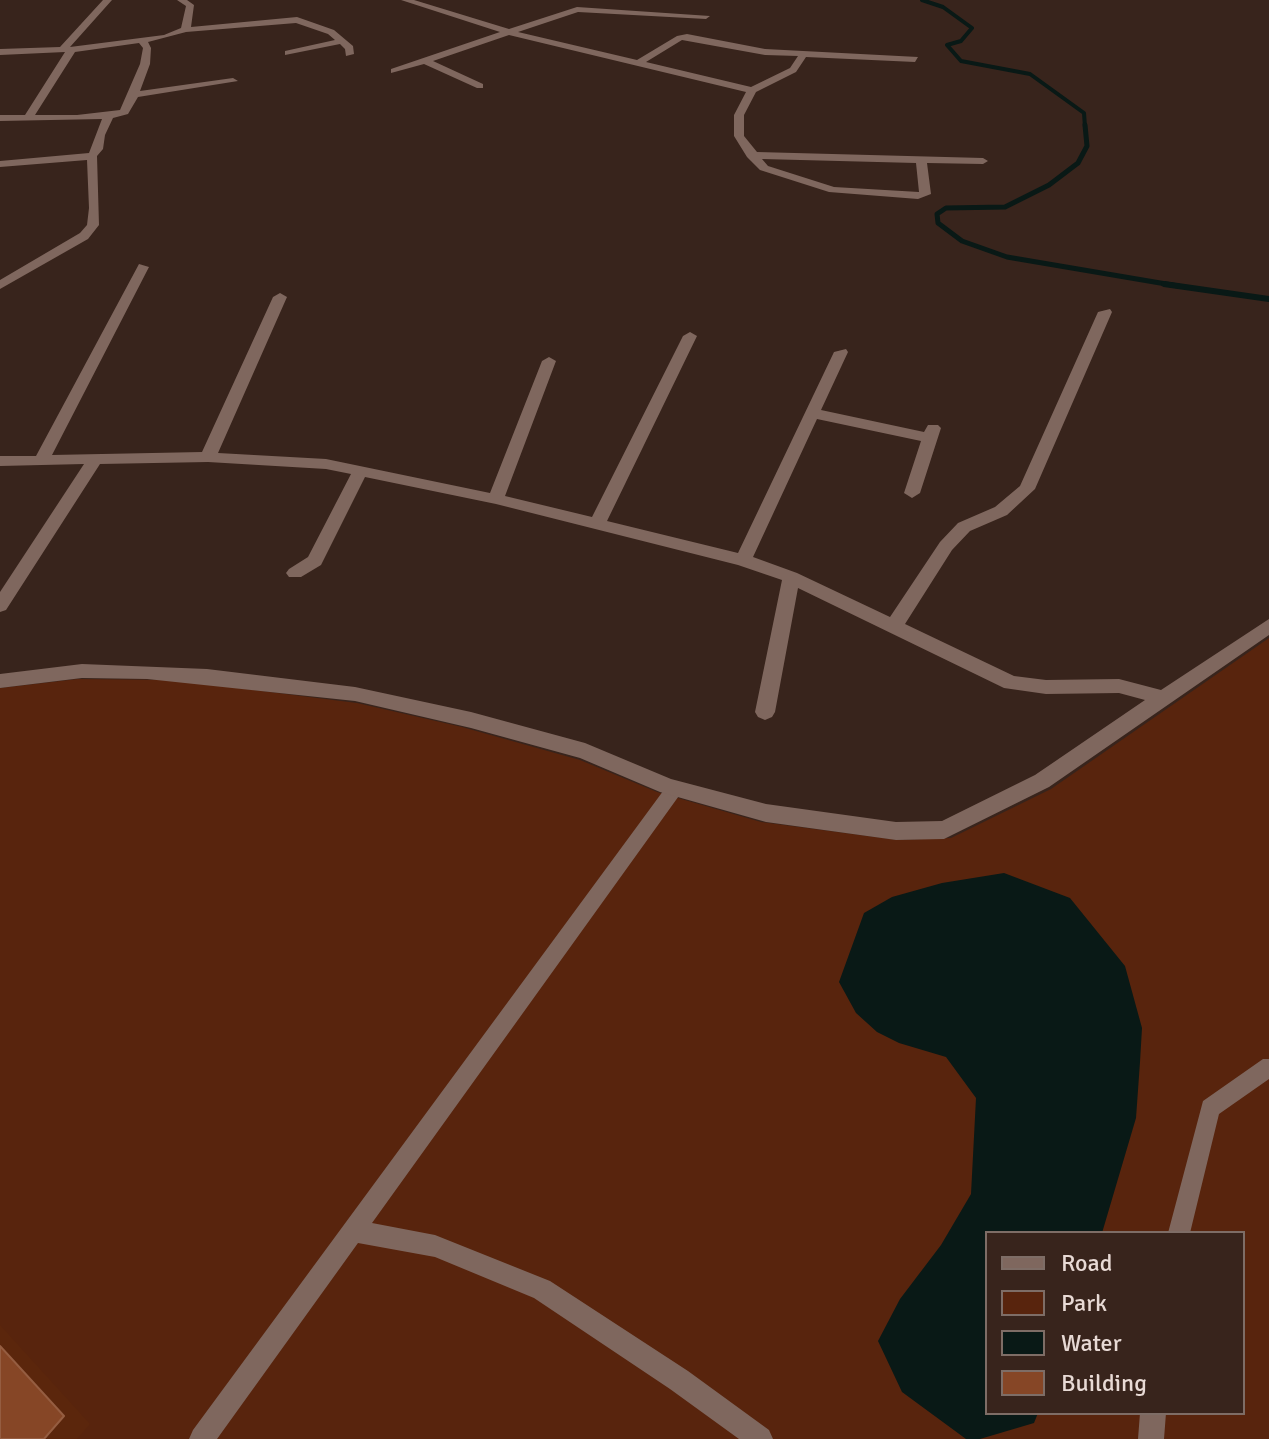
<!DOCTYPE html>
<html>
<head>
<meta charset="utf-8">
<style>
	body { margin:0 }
	#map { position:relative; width:1269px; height:1439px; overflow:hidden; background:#38241c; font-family:Signika,sans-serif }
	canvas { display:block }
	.legend { position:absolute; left:985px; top:1231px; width:260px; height:184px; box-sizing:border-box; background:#38241c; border:2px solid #7e6d66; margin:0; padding:10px 14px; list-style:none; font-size:24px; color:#e8dad5 }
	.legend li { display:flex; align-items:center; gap:16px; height:40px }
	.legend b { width:40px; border:2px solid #7e6d66 }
</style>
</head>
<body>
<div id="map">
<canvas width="1269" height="1439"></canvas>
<ul class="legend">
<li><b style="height:10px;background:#7f675e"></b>Road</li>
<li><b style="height:22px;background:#58240d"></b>Park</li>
<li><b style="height:22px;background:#091916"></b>Water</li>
<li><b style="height:22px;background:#864626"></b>Building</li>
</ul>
</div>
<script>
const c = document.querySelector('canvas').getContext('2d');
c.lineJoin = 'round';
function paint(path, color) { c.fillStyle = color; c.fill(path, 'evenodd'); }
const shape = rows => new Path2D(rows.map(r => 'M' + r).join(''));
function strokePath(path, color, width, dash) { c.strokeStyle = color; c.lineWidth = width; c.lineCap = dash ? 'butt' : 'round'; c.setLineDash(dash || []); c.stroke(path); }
const green = shape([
	[1269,638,1269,1439,0,1439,0,688,78,679,174,680,357,703,462,727,580,760,657,792,761,822,898,840,951,838,1051,789],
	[987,1233,1243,1233,1243,1413,987,1413]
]);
const water = shape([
	[1004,873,1070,898,1125,966,1142,1028,1140,1062,1136,1118,1102,1233,987,1233,987,1413,1038,1413,1034,1423,980,1439,966,1439,902,1392,878,1341,900,1299,941,1245,971,1194,976,1098,946,1057,899,1043,877,1032,856,1013,839,982,864,913,892,897,942,883]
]);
const streamFar2 = shape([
	[922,0,943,7,972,28,961,41,947,45,961,61,1030,74,1084,113,1085,127]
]);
const streamFar1 = shape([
	[1085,125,1087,146,1078,163,1049,185,1005,207,946,208,937,214,938,223,962,241,1007,257,1178,286]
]);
const stream = shape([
	[1164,284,1269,299]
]);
const lane = shape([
	[675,781,681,783,683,788,681,793,372,1223,435,1235,550,1281,688,1371,769,1430,773,1439,739,1439,670,1389,534,1298,435,1257,358,1243,217,1439,189,1439,193,1430,669,783,675,781],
	[1263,1059,1269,1059,1269,1079,1219,1114,1190,1233,1168,1233,1203,1101,1263,1059],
	[1140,1413,1166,1413,1164,1439,1138,1439,1140,1413]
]);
const street = shape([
	[103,0,112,0,70,47,164,35,181,28,186,6,177,0,187,0,194,5,191,27,297,17,334,30,353,46,354,54,346,56,345,49,340,44,285,55,285,51,335,40,328,34,296,23,186,32,148,42,151,48,150,64,140,91,233,78,238,81,138,97,128,114,113,118,105,135,103,149,97,156,99,225,88,239,0,289,0,280,80,233,87,225,89,208,87,160,0,167,0,161,89,153,102,119,0,121,0,115,25,115,65,52,0,55,0,49,60,47,103,0],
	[139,43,143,48,140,64,120,110,77,115,35,115,75,52,139,43],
	[401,0,414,0,509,29,577,7,710,16,706,19,578,12,518,32,637,60,677,36,687,34,765,49,918,57,915,62,806,57,796,72,756,92,744,115,744,136,757,152,983,158,988,161,983,164,927,163,931,194,918,199,829,192,760,170,747,157,734,136,734,115,746,92,509,35,433,61,483,84,483,88,477,88,424,64,391,73,391,69,500,32,401,0],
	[682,40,765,55,798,56,790,68,751,87,646,62,682,40],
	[762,159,916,163,919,192,834,187,768,166,762,159],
	[139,264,149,267,52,455,202,452,273,297,280,293,287,297,218,453,326,459,490,493,542,361,549,357,556,361,505,496,592,517,683,336,690,332,697,336,607,521,738,553,834,352,846,349,848,352,821,410,924,432,928,425,938,425,941,428,920,493,912,498,904,493,921,441,817,419,753,557,797,573,890,617,940,542,958,523,995,507,1020,486,1098,312,1110,309,1112,312,1035,489,1007,515,970,531,952,550,905,624,1014,676,1046,680,1119,679,1161,690,1269,619,1269,635,1049,787,944,839,896,840,766,822,660,792,580,758,471,728,355,701,147,679,82,678,0,688,0,674,82,664,207,669,355,687,471,712,585,743,671,779,766,804,896,822,942,821,1035,775,1145,700,1119,693,1046,694,1004,688,798,588,775,712,772,717,765,720,758,717,755,712,782,580,738,565,496,504,365,477,321,565,301,577,289,577,286,573,289,569,308,557,351,474,326,469,208,462,100,464,6,610,0,612,0,592,84,464,0,466,0,456,36,456,139,264]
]);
const shadedWall = shape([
	[0,1325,90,1424,77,1439,44,1439,0,1346]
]);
const building = shape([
	[0,1346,64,1416,44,1439,0,1439,0,1346]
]);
paint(green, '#58240d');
paint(water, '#091916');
strokePath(streamFar2, '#091916', 4);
strokePath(streamFar1, '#091916', 5);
strokePath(stream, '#091916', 6);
paint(lane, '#7f675e');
paint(street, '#7f675e');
paint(shadedWall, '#5b260c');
paint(building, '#864626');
strokePath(building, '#955d41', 2);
</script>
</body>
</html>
